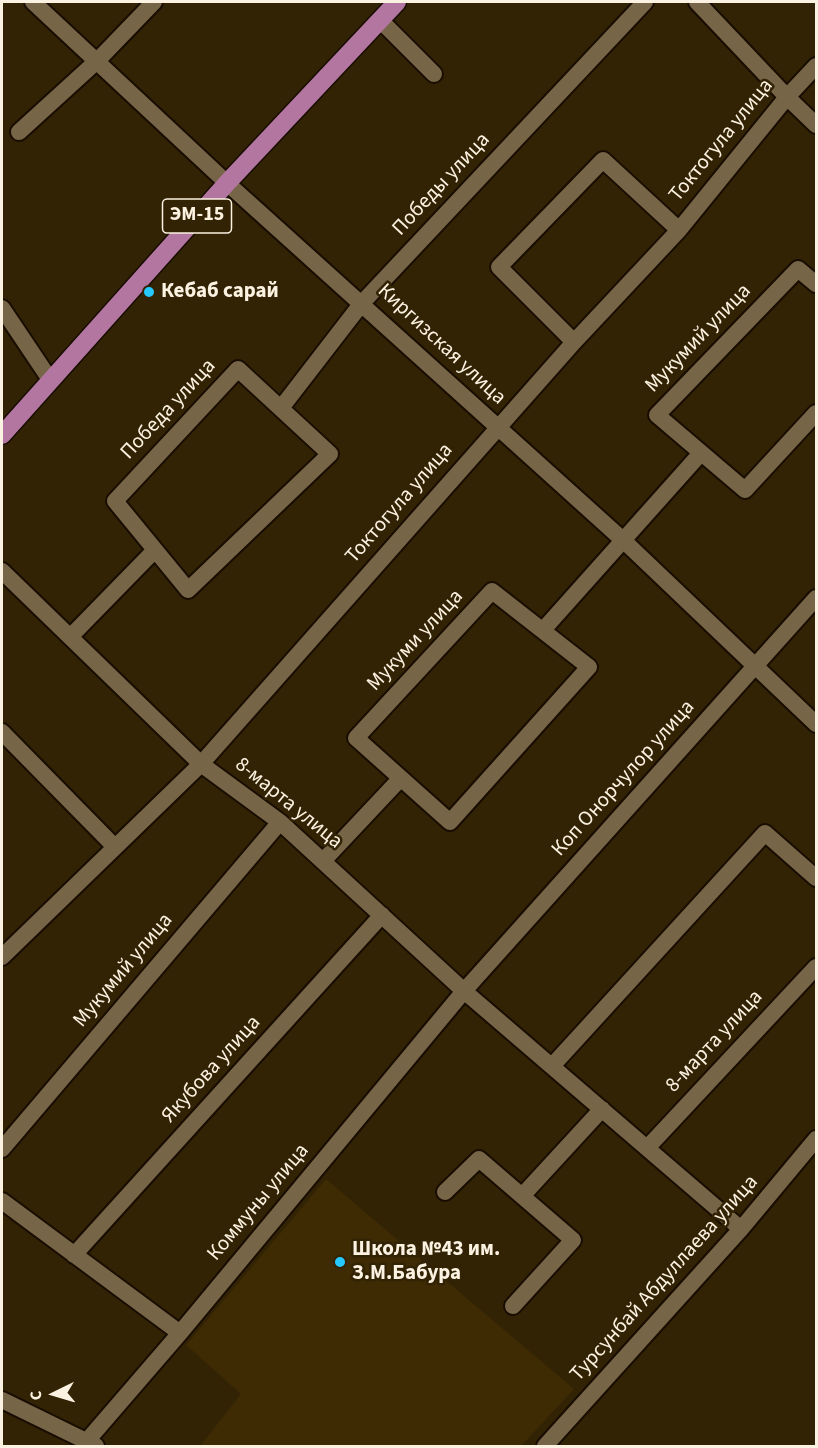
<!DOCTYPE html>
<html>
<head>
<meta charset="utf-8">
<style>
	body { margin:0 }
	#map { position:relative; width:818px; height:1448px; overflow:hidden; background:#322305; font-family:"Source Sans 3",sans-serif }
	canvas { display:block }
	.frame { position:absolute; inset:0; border:3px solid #fcf2e1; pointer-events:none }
	.north { position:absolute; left:24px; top:1364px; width:60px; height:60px; -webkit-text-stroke:4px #322305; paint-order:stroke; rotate:265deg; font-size:16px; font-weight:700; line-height:24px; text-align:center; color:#fcf2e1 }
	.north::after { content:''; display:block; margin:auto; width:21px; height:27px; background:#fcf2e1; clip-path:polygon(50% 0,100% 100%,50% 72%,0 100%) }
</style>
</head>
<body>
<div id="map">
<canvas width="818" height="1448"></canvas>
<div class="frame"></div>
<div class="north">С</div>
</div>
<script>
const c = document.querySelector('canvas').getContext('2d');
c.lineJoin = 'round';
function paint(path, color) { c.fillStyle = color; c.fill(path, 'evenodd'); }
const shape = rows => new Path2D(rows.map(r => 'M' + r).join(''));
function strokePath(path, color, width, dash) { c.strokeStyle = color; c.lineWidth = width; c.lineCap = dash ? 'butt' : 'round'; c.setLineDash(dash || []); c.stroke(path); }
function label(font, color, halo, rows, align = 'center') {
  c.font = font + ' "Source Sans 3",sans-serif'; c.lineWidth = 5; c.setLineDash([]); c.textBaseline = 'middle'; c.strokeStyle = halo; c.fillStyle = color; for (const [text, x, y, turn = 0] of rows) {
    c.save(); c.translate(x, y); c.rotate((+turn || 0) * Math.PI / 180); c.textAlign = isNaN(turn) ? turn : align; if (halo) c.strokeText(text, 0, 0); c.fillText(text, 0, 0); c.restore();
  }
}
const built = shape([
	[326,1179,574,1389,521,1446,200,1446,241,1394,186,1345]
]);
const minor = shape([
	[33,2,227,183,624,541,816,724],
	[697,2,787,97,816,125],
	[380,20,434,74],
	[19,132,98,60,154,2],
	[816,284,798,269,657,415,745,490,816,413],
	[2,308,51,381],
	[574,342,499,267,603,160,679,230],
	[238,369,330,454,188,590,115,501,238,369],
	[281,408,362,303,645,2],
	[2,571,201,764,280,822,464,991,741,1229],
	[492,591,589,667,450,822,356,738,492,591],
	[543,630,701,453],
	[70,637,155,550],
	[2,732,115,847],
	[323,861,401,778],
	[2,957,201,764,574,342,679,230,787,97,816,66],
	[552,1066,765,833,816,878],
	[647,1148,816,967],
	[2,1149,280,822],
	[445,1192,479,1159,573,1240,513,1306],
	[522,1196,602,1109],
	[2,1201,180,1333],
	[74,1255,382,915],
	[2,1400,96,1446],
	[86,1442,180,1333,464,991,816,598],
	[545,1446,741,1229,816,1139]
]);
const major = shape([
	[2,435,227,183,397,2]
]);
const markers = [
	[149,292,6,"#26c9fe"],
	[340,1262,6,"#26c9fe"]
];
const shields = [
	[197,216,69]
];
const shieldNames = [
	["ЭМ-15",197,216]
];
const streetNames = [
	["Токтогула улица",722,141,-51],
	["Победы улица",442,185,-47],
	["Мукумий улица",699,339,-46],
	["Киргизская улица",441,345,43],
	["Победа улица",169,410,-47],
	["Токтогула улица",400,504,-49],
	["Мукуми улица",416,641,-47],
	["Коп Онорчулор улица",624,779,-48],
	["8-марта улица",288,804,39],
	["Мукумий улица",124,971,-50],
	["8-марта улица",715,1042,-47],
	["Якубова улица",212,1070,-48],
	["Коммуны улица",259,1203,-50],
	["Турсунбай Абдуллаева улица",665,1279,-48]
];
const poiNames = [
	["Кебаб сарай",161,292],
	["Школа №43 им.",352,1250],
	["З.М.Бабура",352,1274]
];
paint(built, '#3e2b03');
strokePath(minor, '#180d00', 20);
strokePath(major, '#180d00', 21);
strokePath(minor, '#766546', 16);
strokePath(major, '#b376a1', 18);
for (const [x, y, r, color] of markers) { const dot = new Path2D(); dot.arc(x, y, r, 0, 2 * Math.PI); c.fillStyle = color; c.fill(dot); strokePath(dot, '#322305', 2); }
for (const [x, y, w] of shields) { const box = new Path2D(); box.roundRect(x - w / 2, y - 17, w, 34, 4.5); c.fillStyle = '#322305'; c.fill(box); strokePath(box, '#fcf2e1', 1.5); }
label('bold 20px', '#fcf2e1', null, shieldNames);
label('21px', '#fcf2e1', '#322305', streetNames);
label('bold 21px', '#fcf2e1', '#322305', poiNames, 'left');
</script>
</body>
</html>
